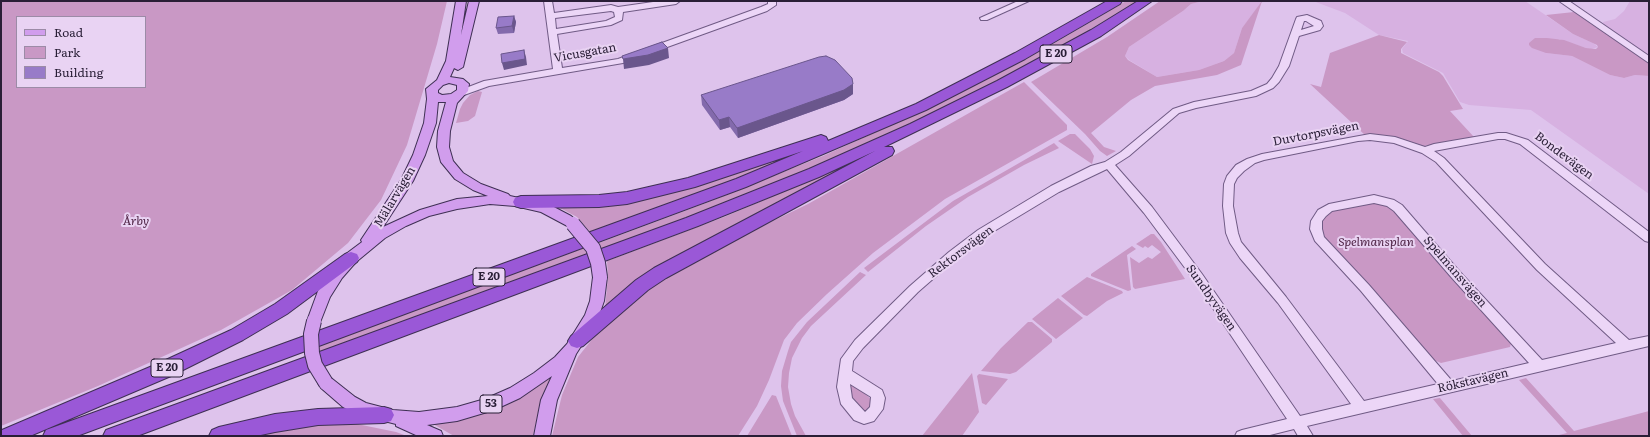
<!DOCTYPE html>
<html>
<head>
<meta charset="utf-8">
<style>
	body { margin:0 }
	#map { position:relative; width:1650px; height:437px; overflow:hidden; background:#dec3ec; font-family:Literata,serif }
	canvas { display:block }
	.frame { position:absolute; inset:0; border:2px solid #291e36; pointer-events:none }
	.legend { position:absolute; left:16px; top:16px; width:130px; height:72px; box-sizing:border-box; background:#e9d3f3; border:1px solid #9c8ba7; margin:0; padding:5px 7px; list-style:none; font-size:12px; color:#291e36 }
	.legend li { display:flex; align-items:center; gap:8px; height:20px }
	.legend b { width:20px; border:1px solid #9c8ba7 }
</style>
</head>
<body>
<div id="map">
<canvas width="1650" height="437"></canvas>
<div class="frame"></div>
<ul class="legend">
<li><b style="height:5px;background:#d19ded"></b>Road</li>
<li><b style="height:11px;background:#c998c5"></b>Park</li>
<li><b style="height:11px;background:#987bc8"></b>Building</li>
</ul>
</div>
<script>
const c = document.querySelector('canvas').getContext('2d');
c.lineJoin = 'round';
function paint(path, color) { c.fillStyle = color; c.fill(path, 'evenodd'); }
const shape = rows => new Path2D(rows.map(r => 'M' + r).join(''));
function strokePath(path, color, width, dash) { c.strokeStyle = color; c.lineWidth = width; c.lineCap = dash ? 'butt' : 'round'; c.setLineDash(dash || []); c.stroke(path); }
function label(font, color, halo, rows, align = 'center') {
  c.font = font + ' Literata,serif'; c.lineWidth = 4; c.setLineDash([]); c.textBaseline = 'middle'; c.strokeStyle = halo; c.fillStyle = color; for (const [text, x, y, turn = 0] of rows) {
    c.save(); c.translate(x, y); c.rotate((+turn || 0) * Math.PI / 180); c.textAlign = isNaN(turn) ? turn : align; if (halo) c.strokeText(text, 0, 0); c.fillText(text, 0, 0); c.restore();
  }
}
const farmland = shape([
	[1203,1,1263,1,1242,28,1234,53,1224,61,1199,70,1157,77,1129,60,1125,56,1129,47,1183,11,1191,4],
	[1313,1,1525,1,1573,34,1593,43,1598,47,1591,49,1586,48,1559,39,1546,53,1572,56,1610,75,1624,78,1635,75,1649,76,1649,194,1531,110,1469,105,1460,102,1443,73,1403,53,1402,49,1408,41,1379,35,1345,13],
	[1630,1,1649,1,1649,57,1605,28,1603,22,1615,19,1624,11]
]);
const green = shape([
	[1,1,447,1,437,44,407,145,381,200,348,243,292,290,221,330,98,386,1,426],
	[17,17,145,17,145,87,17,87],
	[1126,1,1138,1,1055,51,1007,77,910,125,827,162,713,208,602,250,599,243,706,203,823,156,922,111,1053,44],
	[1160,1,1203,1,1191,4,1183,11,1129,47,1125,56,1128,60,1157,77,1199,70,1224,61,1234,53,1242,28,1262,1,1241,65,1217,75,1155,86,1131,100,1091,133,1104,147,1116,151,1107,156,1100,151,1085,134,1031,82,1107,37],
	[1574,12,1649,62,1649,76,1635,75,1624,78,1610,75,1572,56,1546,53,1532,48,1529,45,1529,43,1535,38,1547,38,1564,40,1586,48,1596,49,1598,47,1597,45,1573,34,1546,15],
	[1379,35,1407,42,1401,49,1401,53,1439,72,1443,76,1463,109,1450,111,1474,137,1424,146,1365,135,1310,84,1321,87,1330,53],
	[1024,82,1067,125,1067,130,945,199,873,253,827,294,797,323,784,340,769,380,757,406,738,436,552,436,562,395,578,357,609,318,644,289,744,235,808,204],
	[478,91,482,92,475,116,468,121,456,123,460,109,463,103,470,95],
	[1070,134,1075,134,1090,149,1094,156,1092,164,1058,141],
	[830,141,755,173,592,234,577,217,560,208,593,206],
	[1054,143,1059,148,1024,165,968,197,926,226,868,272,864,268,953,201],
	[877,152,605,309,608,276,607,261,724,217],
	[1371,203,1389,205,1512,340,1510,347,1441,363,1429,358,1328,246,1323,233,1321,223,1325,216,1333,211],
	[1151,234,1154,234,1161,242,1185,279,1135,289,1133,287,1130,257,1139,263,1148,257,1152,259,1161,252,1152,245,1148,248,1145,246,1143,248,1136,244],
	[1132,246,1136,249,1127,255,1131,290,1128,291,1091,276,1091,274],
	[584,248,588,256,320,354,318,345],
	[860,272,866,275,811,326,802,338,792,358,789,373,788,387,791,404,795,416,806,436,797,436,783,401,781,386,782,371,788,351,791,342,807,322],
	[1087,277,1122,291,1123,293,1107,301,1087,316,1084,315,1061,296],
	[1058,298,1083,318,1056,339,1032,319],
	[1028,322,1032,322,1052,339,1052,342,1016,372,1010,374,981,371,1001,348],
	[972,373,979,412,962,436,922,436],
	[979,374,1008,379,986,405,982,403,977,376],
	[548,376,550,379,539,408,533,436,454,436,433,424],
	[1526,378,1574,431,1649,411,1649,436,1555,436,1567,433,1519,380],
	[849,383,864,393,872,400,868,410,866,412,864,412,853,401,849,392],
	[772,395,776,396,792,436,747,436],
	[1440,398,1472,436,1463,436,1433,399],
	[357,424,396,432,407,436,254,436,307,425]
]);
const minor = shape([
	[544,1,552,1,554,13,611,5,618,7,660,1,680,1,676,4,623,12,622,20,611,25,557,34,562,68,618,59,761,7,768,4,768,1,776,1,776,5,767,11,623,63,489,86,464,95,458,95,456,93,458,91,484,81,553,69,544,1],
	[611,11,614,12,615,17,606,21,556,29,555,18,611,11],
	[1018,1,1029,1,987,20,981,20,980,18,1018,1],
	[1559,1,1569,1,1649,56,1649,63,1559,1],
	[1307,15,1321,21,1323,26,1320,30,1299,36,1289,66,1279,82,1273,88,1256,96,1196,108,1179,113,1129,156,1115,165,1152,207,1202,274,1300,416,1351,404,1278,303,1240,258,1230,243,1226,233,1223,206,1224,184,1227,176,1236,165,1247,159,1262,154,1370,134,1395,137,1425,147,1434,144,1498,133,1506,133,1528,140,1649,232,1649,242,1645,241,1520,144,1505,139,1498,139,1434,151,1444,158,1545,264,1629,340,1649,336,1649,346,1307,426,1313,436,1298,436,1294,429,1266,436,1235,436,1237,432,1242,430,1287,419,1194,280,1144,213,1107,169,1059,192,986,236,957,258,918,292,863,348,853,361,852,371,882,390,885,398,883,409,874,421,864,424,854,420,841,404,837,387,841,359,855,340,910,286,949,252,978,230,1051,186,1091,166,1105,162,1121,152,1173,109,1194,102,1251,91,1267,84,1272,78,1279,66,1296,19,1297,17,1307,15],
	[1304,21,1306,21,1314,26,1301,30,1304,21],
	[1370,140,1394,143,1422,153,1436,162,1537,270,1616,343,1542,360,1460,272,1402,205,1394,200,1374,195,1329,204,1318,210,1311,221,1310,229,1315,241,1361,291,1438,384,1364,401,1286,297,1241,242,1238,233,1233,206,1234,184,1237,178,1244,171,1255,163,1264,160,1358,141,1370,140],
	[1374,203,1387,206,1394,211,1452,278,1529,363,1452,381,1369,285,1324,237,1322,229,1322,221,1326,216,1332,211,1374,203],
	[850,384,871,397,870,407,865,412,852,398,850,384]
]);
const major = shape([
	[456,1,466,1,461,35,469,1,479,1,463,67,458,70,454,68,450,77,463,79,469,84,468,91,457,103,450,131,449,147,453,161,463,173,481,184,508,194,510,196,550,205,571,216,580,224,578,227,573,229,541,212,515,206,490,204,457,209,429,216,406,226,385,238,356,262,342,278,330,297,319,325,314,327,309,325,307,321,318,291,332,270,346,254,362,242,361,240,401,180,413,155,424,123,427,99,426,89,437,80,446,61,456,1],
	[449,83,457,85,457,90,451,94,442,95,438,93,438,90,443,85,449,83],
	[438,102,446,102,438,131,437,147,441,162,455,179,473,190,488,196,457,199,420,210,383,227,413,181,425,155,436,123,438,102],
	[600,272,605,273,607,277,604,301,597,321,576,354,557,400,550,436,534,436,541,400,552,376,520,398,494,410,457,421,427,425,441,431,443,436,418,436,396,426,396,424,357,414,343,407,321,388,318,383,321,378,326,377,331,378,355,397,366,403,393,410,419,412,457,407,485,399,510,388,534,373,555,357,567,344,585,315,590,301,593,277,595,273,600,272]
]);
const highway = shape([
	[1107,1,1122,1,1120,4,1025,59,926,110,746,187,77,436,43,436,46,430,736,179,803,151,695,187,627,204,599,207,521,208,515,206,513,202,515,198,521,196,599,195,627,192,688,178,821,135,826,137,828,141,916,104,1015,53,1107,1],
	[1138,1,1152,1,1101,36,1007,87,884,147,892,147,894,151,892,155,666,278,648,290,583,346,577,348,571,346,568,341,571,336,636,280,654,268,875,151,819,177,698,226,137,436,103,436,106,430,686,218,809,169,910,124,997,81,1091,30,1138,1],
	[351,252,357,254,359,258,357,262,287,314,243,340,171,376,30,436,1,436,2,430,157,364,231,330,275,304,345,254,351,252],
	[384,407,391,409,394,415,391,421,384,423,318,425,275,432,256,436,209,436,212,430,219,427,275,414,318,409,384,407]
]);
const majorBridge = shape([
	[573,224,593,248,598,263,600,277],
	[314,321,311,334,312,353,315,365,326,383]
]);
const wall = shape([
	[514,16,516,22,514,33,498,34,496,28],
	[853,84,853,94,844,100,738,138,730,127,720,130,702,105,701,95]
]);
const shadedWall = shape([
	[514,16,516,22,514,33,512,26],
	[668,48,669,58,649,65,624,69,623,59],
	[524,50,526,57,527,65,504,70,502,63],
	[853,84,853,94,844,100,738,138,737,128],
	[729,117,730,127,720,130,719,120]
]);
const building = shape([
	[514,16,512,26,496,28,498,17,514,16],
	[662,42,668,48,648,55,623,59,622,56,662,42],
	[524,50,525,59,502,63,501,54,524,50],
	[826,56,835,60,852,78,853,84,844,90,737,128,729,117,719,120,701,95,819,57,826,56]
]);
const shields = [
	[1056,54,32],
	[489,277,32],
	[167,368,32],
	[491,404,22]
];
const shieldNames = [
	["E 20",1056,54],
	["E 20",489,277],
	["E 20",167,368],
	["53",491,404]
];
const streetNames = [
	["Vicusgatan",585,53,-10],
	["Duvtorpsvägen",1316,134,-11],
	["Bondevägen",1564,156,37],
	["Mälarvägen",395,197,-59],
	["Rektorsvägen",961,252,-37],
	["Spelmansvägen",1455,272,49],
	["Sundbyvägen",1211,298,55],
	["Rökstavägen",1473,381,-13]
];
const parkNames = [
	["Årby",136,221],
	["Spelmansplan",1376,242]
];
paint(farmland, '#d7b1e1');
paint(green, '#c998c5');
strokePath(minor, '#705b85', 2);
strokePath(major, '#3e2f53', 2);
strokePath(highway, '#3e2f53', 2);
paint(minor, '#ecd6f7');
paint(major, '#d19ded');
paint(highway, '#9a58d7');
strokePath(majorBridge, '#3e2f53', 16, []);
strokePath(majorBridge, '#d19ded', 14);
paint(wall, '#836aac');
paint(shadedWall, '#6a568c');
paint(building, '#987bc8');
strokePath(building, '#6a568c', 1);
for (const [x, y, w] of shields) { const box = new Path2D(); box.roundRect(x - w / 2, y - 9, w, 18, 3); c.fillStyle = '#e9d3f3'; c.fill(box); strokePath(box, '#291e36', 1); }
label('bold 11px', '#291e36', null, shieldNames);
label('12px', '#291e36', '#e9d3f3', streetNames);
label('italic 12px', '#512648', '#e9d3f3', parkNames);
</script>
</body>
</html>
